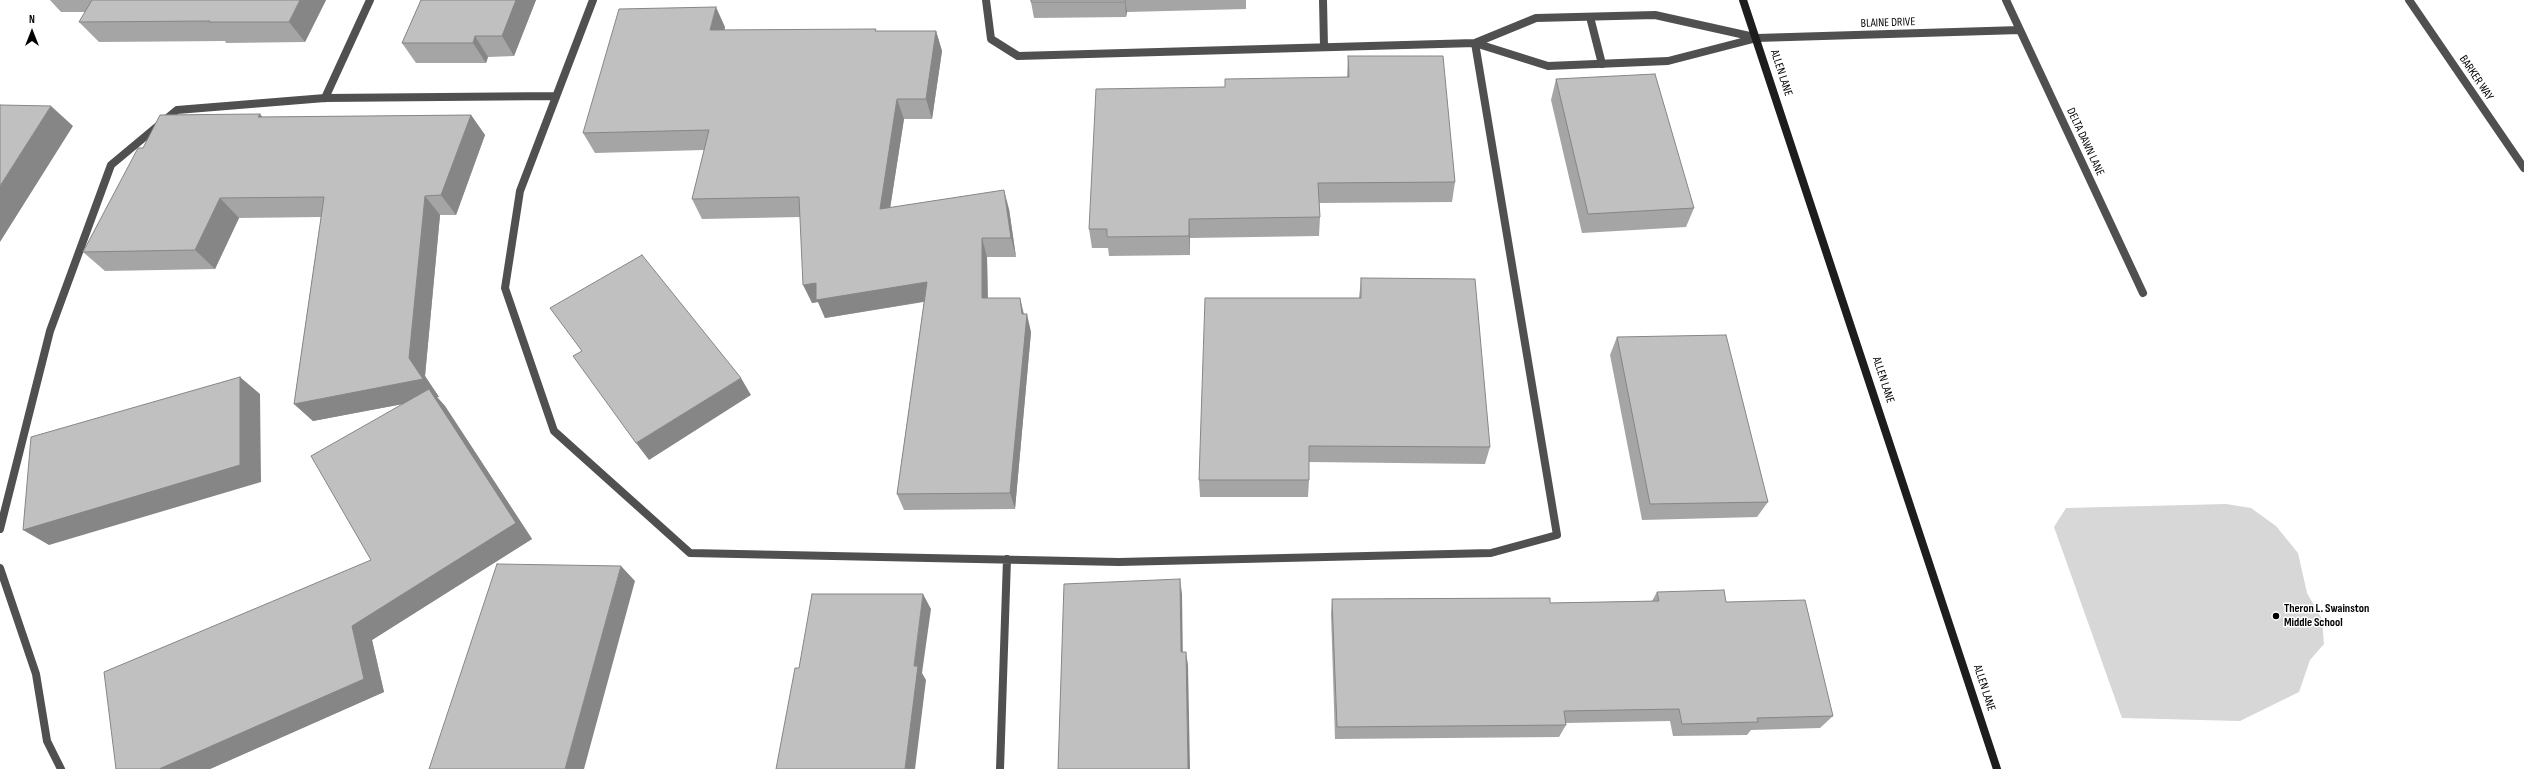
<!DOCTYPE html>
<html>
<head>
<meta charset="utf-8">
<style>
	body { margin:0 }
	#map { position:relative; width:2524px; height:769px; overflow:hidden; background:#fff; font-family:"Sofia Sans Condensed",sans-serif }
	canvas { display:block }
	.north { position:absolute; left:12px; top:12px; width:40px; height:40px; -webkit-text-stroke:3px #fff; paint-order:stroke; rotate:0deg; font-size:11px; font-weight:700; line-height:16px; text-align:center; color:#000 }
	.north::after { content:''; display:block; margin:auto; width:14px; height:18px; background:#000; clip-path:polygon(50% 0,100% 100%,50% 72%,0 100%) }
</style>
</head>
<body>
<div id="map">
<canvas width="2524" height="769"></canvas>
<div class="north">N</div>
</div>
<script>
const c = document.querySelector('canvas').getContext('2d');
c.lineJoin = 'round';
function paint(path, color) { c.fillStyle = color; c.fill(path, 'evenodd'); }
const shape = rows => new Path2D(rows.map(r => 'M' + r).join(''));
function strokePath(path, color, width, dash) { c.strokeStyle = color; c.lineWidth = width; c.lineCap = dash ? 'butt' : 'round'; c.setLineDash(dash || []); c.stroke(path); }
function label(font, color, halo, rows, align = 'center') {
  c.font = font + ' "Sofia Sans Condensed",sans-serif'; c.lineWidth = 3; c.setLineDash([]); c.textBaseline = 'middle'; c.strokeStyle = halo; c.fillStyle = color; for (const [text, x, y, turn = 0] of rows) {
    c.save(); c.translate(x, y); c.rotate((+turn || 0) * Math.PI / 180); c.textAlign = isNaN(turn) ? turn : align; if (halo) c.strokeText(text, 0, 0); c.fillText(text, 0, 0); c.restore();
  }
}
const green = shape([
	[2226,504,2251,508,2276,526,2298,553,2307,593,2322,619,2324,644,2310,660,2299,692,2240,721,2122,718,2054,527,2066,508]
]);
const service = shape([
	[1590,17,1602,64]
]);
const minor = shape([
	[593,0,520,191,505,288,554,431,690,553,1119,562,1491,553,1557,535,1475,43],
	[986,0,991,39,1018,56,1475,43,1548,66,1668,61,1757,38,2020,30],
	[1323,0,1324,47],
	[2006,0,2143,293],
	[2409,0,2524,168],
	[1475,43,1536,18,1655,15,1754,37],
	[325,98,370,0],
	[0,529,50,331,111,165,177,110,325,98,556,96],
	[0,568,36,674,47,741,61,769],
	[1000,769,1007,559]
]);
const secondary = shape([
	[1743,0,1997,769]
]);
const wall = shape([
	[50,0,326,0,305,42,226,43,225,41,99,42,79,22,85,12,61,12],
	[421,0,536,0,514,56,488,57,486,63,416,63,402,43],
	[1031,0,1246,0,1246,9,1127,12,1126,17,1034,18,1031,2],
	[725,27,725,30,877,31,936,31,942,51,932,119,904,119,890,208,1009,209,1016,257,987,257,988,298,1020,298,1024,314,1031,332,1015,509,904,510,897,494,924,302,825,318,818,302,812,303,800,217,702,219,692,199,704,150,595,153,583,133],
	[1348,56,1455,182,1452,202,1319,203,1320,217,1319,236,1190,238,1190,255,1109,256,1108,248,1092,248,1089,229,1225,87,1347,77],
	[1556,79,1694,208,1686,227,1582,233,1551,100],
	[471,115,485,135,456,215,440,215,425,376,439,397,437,397,445,406,532,539,372,640,384,692,210,769,371,560,402,404,313,421,294,404,321,217,239,218,215,269,105,271,83,252,143,148,263,117],
	[1361,278,1490,447,1485,464,1309,462,1309,480,1308,497,1200,497,1199,480,1359,298],
	[1617,337,1768,502,1757,517,1642,520,1610,355],
	[1657,592,1726,602,1833,716,1820,728,1751,730,1747,735,1673,736,1670,721,1566,723,1566,725,1559,737,1335,739,1331,614,1332,599,1550,603,1652,601]
]);
const shadedWall = shape([
	[300,0,326,0,305,42,289,22],
	[516,0,536,0,514,56,502,36],
	[1125,0,1127,12,1126,17,1125,2],
	[716,7,725,27,720,50,710,30],
	[936,31,942,51,932,119,926,99],
	[475,36,488,57,486,63,473,43],
	[897,99,904,119,887,228,880,209],
	[51,106,73,126,0,242,0,186],
	[260,114,278,134,258,117],
	[471,115,485,135,456,215,441,195],
	[1004,190,1009,209,1016,257,1011,238],
	[425,196,440,215,425,376,439,397,437,397,445,406,532,539,372,640,384,692,210,769,159,769,352,626,435,398,313,421,294,404,409,358],
	[220,198,239,218,215,269,195,250],
	[1189,219,1190,238,1190,255,1189,236],
	[982,238,987,257,988,317,982,298],
	[927,282,933,300,825,318,818,302,812,303,803,285,816,283],
	[1020,298,1024,317,1027,314,1031,332,1015,509,1010,493,1022,314],
	[240,377,260,394,261,482,49,545,23,530],
	[741,378,751,395,649,460,636,443],
	[621,566,635,581,584,769,565,769],
	[1180,579,1182,594,1183,665,1181,652],
	[923,594,931,609,922,673,926,680,915,769,905,769,914,666],
	[1186,652,1188,665,1190,769,1188,769]
]);
const building = shape([
	[92,0,300,0,289,22,209,22,210,21,79,22,92,0],
	[421,0,516,0,502,36,475,36,473,43,402,43,421,0],
	[1031,0,1125,0,1125,2,1031,2,1031,0],
	[716,7,710,30,876,29,875,31,936,31,926,99,897,99,880,209,1004,190,1011,238,982,238,982,298,1020,298,1022,314,1027,314,1010,493,897,494,927,282,816,300,816,283,803,285,799,197,692,199,709,130,583,133,619,9,716,7],
	[1348,56,1443,56,1455,182,1318,183,1320,217,1189,219,1189,236,1107,237,1107,229,1089,229,1096,89,1225,87,1225,79,1349,77,1348,56],
	[1655,74,1694,208,1588,214,1556,79,1655,74],
	[0,105,51,106,0,186,0,105],
	[260,114,258,117,471,115,441,195,425,196,409,358,423,379,294,404,324,197,220,198,195,250,83,252,138,148,143,148,160,115,260,114],
	[642,255,741,378,636,443,573,356,582,351,550,308,642,255],
	[1361,278,1475,279,1490,447,1309,446,1309,480,1199,480,1205,298,1361,298,1361,278],
	[1726,335,1768,502,1650,504,1617,337,1726,335],
	[240,377,240,465,23,530,31,437,240,377],
	[429,389,516,523,352,626,364,679,159,769,116,769,104,672,371,560,311,456,429,389],
	[497,564,621,566,565,769,429,769,497,564],
	[1180,579,1181,652,1186,652,1188,769,1058,769,1064,584,1180,579],
	[1724,590,1726,602,1805,600,1833,716,1757,718,1758,722,1682,724,1679,709,1564,711,1566,725,1337,727,1332,599,1550,598,1550,603,1659,601,1657,592,1724,590],
	[812,594,923,594,914,666,918,666,905,769,776,769,795,668,799,668,812,594]
]);
const markers = [
	[2276,616,4,"#000"]
];
const streetNames = [
	["BLAINE DRIVE",1888,23,-2],
	["ALLEN LANE",1781,73,72],
	["BARKER WAY",2476,78,56],
	["DELTA DAWN LANE",2085,142,65],
	["ALLEN LANE",1883,380,72],
	["ALLEN LANE",1984,688,72]
];
const poiNames = [
	["Theron L. Swainston",2284,609],
	["Middle School",2284,623]
];
paint(green, '#d7d7d7');
strokePath(service, '#505050', 8);
strokePath(minor, '#505050', 8);
strokePath(secondary, '#1d1d1d', 8);
paint(wall, '#a5a5a5');
paint(shadedWall, '#868686');
paint(building, '#c0c0c0');
strokePath(building, '#868686', 1);
for (const [x, y, r, color] of markers) { const dot = new Path2D(); dot.arc(x, y, r, 0, 2 * Math.PI); c.fillStyle = color; c.fill(dot); strokePath(dot, '#fff', 1.5); }
label('12px', '#000', '#fff', streetNames);
label('bold 12px', '#000', '#fff', poiNames, 'left');
</script>
</body>
</html>
